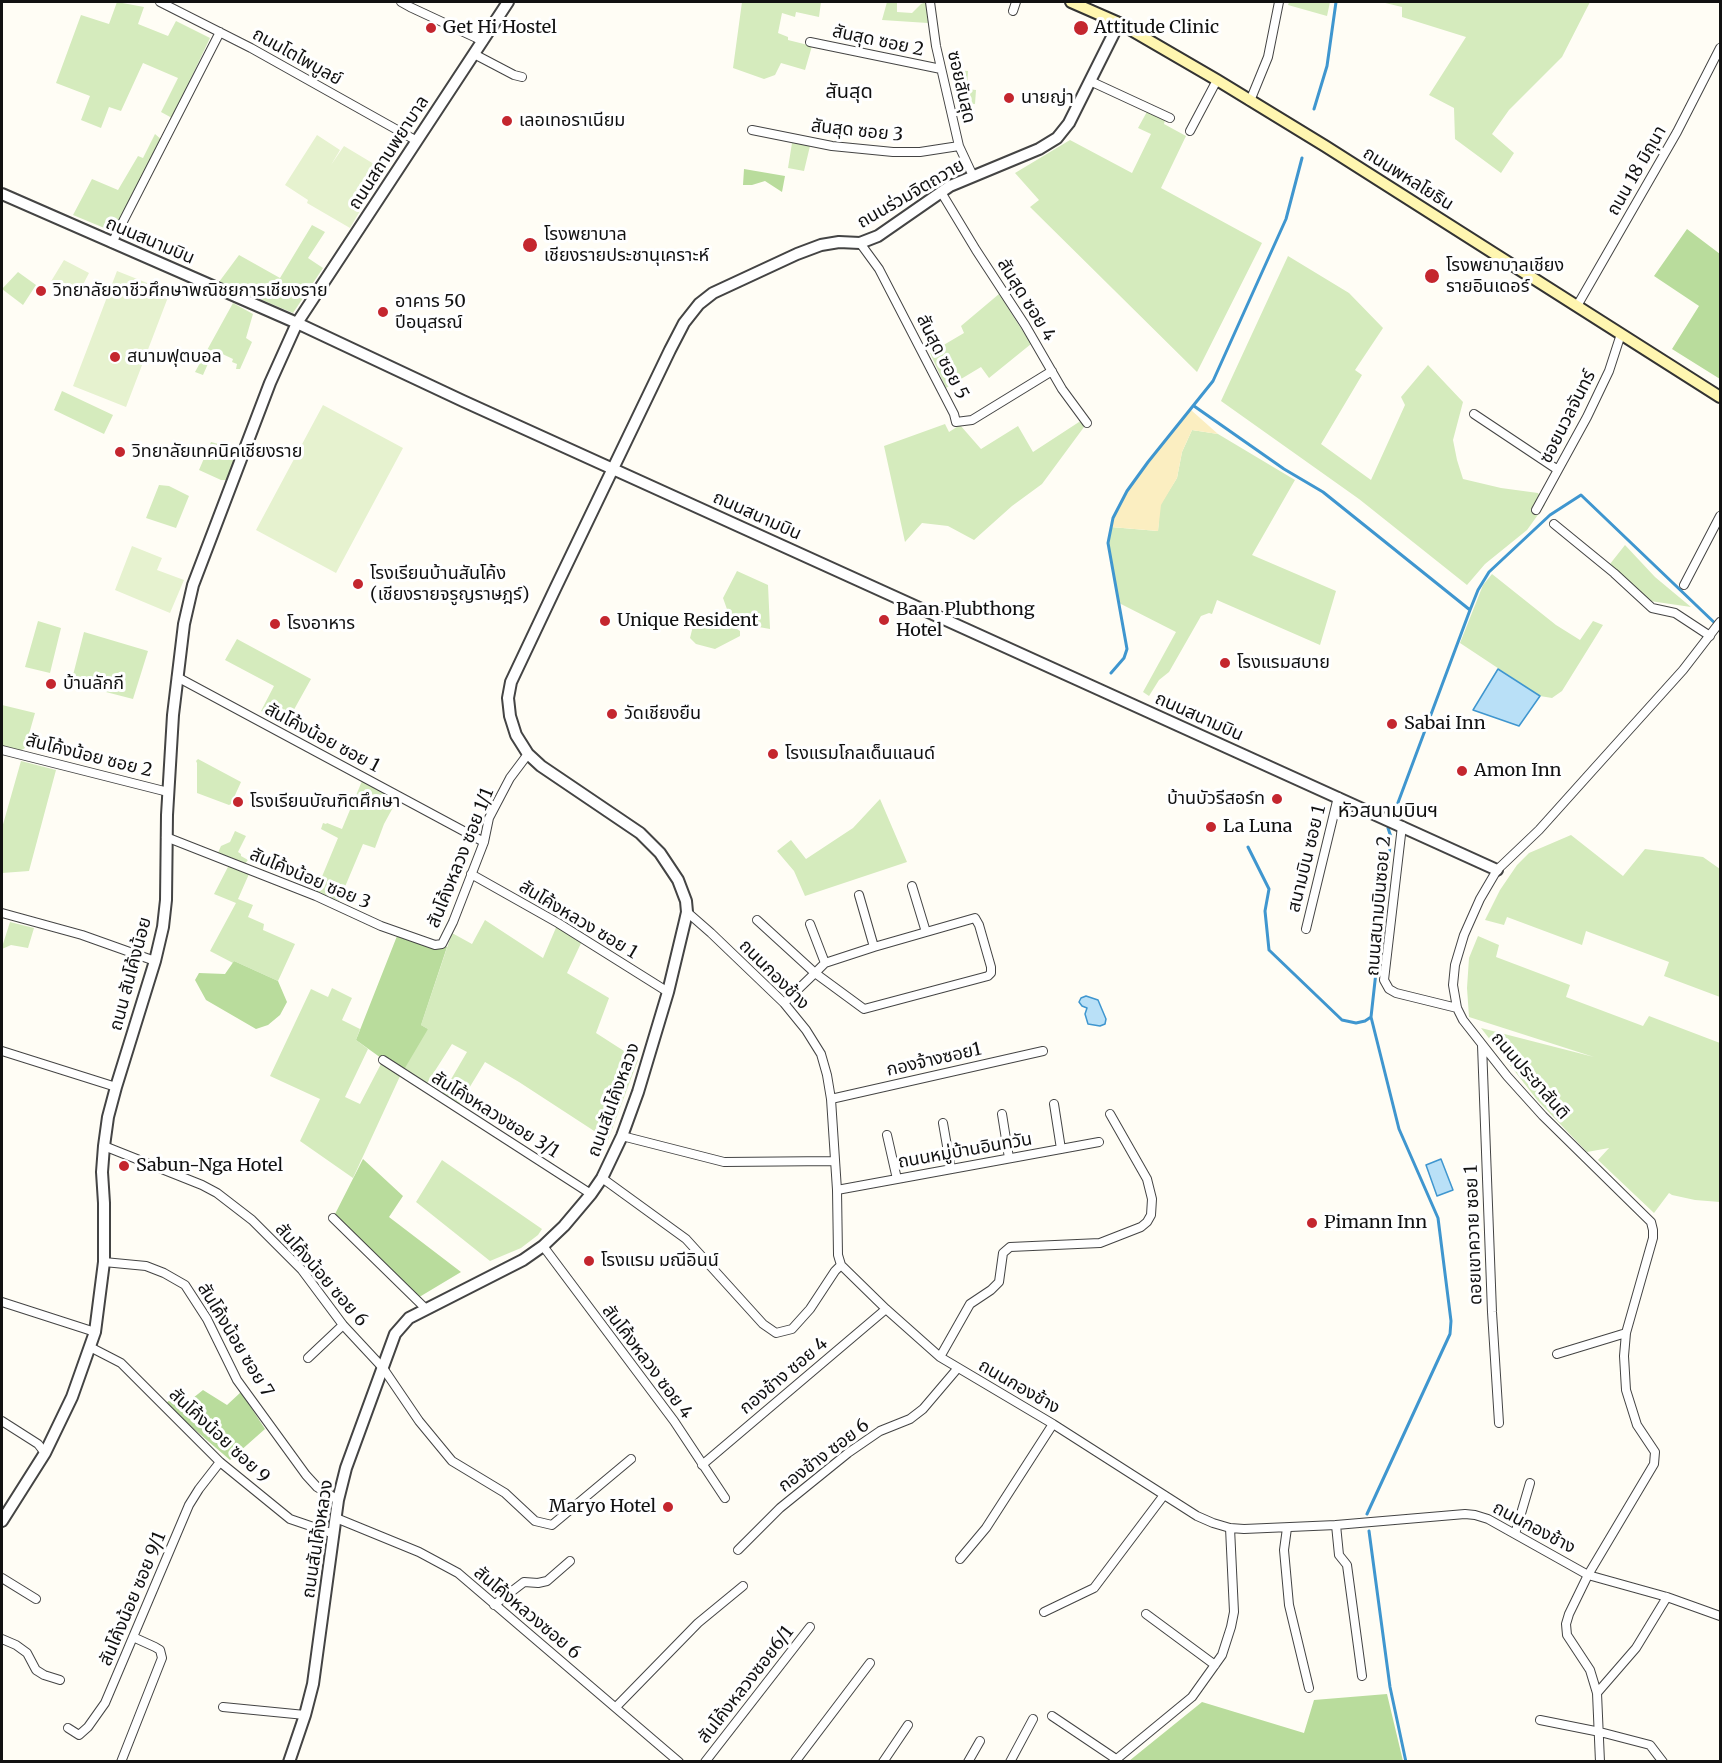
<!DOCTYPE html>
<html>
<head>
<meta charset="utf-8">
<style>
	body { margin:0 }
	#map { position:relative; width:1722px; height:1763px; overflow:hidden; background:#fffdf5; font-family:Merriweather,serif }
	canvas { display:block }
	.frame { position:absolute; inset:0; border:3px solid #111; pointer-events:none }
</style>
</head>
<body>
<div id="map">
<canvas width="1722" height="1763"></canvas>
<div class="frame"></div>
</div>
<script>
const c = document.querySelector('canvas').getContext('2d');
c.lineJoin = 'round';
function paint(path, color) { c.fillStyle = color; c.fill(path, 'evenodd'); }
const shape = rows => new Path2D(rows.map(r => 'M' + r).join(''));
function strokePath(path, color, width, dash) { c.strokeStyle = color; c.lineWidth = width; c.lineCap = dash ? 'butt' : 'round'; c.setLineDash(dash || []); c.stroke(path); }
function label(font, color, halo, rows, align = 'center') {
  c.font = font + ' Merriweather,"Noto Sans Thai",serif'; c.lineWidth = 6; c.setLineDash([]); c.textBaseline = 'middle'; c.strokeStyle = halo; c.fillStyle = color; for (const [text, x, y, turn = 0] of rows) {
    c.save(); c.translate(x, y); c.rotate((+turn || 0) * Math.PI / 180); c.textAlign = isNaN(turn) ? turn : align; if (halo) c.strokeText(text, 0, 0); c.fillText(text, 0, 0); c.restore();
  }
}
const green = shape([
	[117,2,144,7,138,24,168,36,176,21,210,38,172,118,161,112,178,78,143,63,121,111,109,107,101,128,81,120,90,96,56,83,81,15,109,24],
	[742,2,821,2,819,17,796,12,795,17,782,13,778,33,788,37,788,40,812,46,805,70,781,63,775,75,764,79,733,68],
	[887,2,897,3,897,12,912,13,921,4,926,2,928,23,882,20],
	[1289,2,1330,2,1327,16,1288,5],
	[1381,2,1590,2,1562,57,1509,110,1492,134,1514,153,1501,173,1455,139,1454,108,1429,95,1466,37,1402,17,1402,7],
	[952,70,968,71,967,89,976,90,975,104,959,103],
	[1149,108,1166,116,1164,124,1186,136,1161,188,1262,243,1197,372,1030,207,1039,200,1015,173,1070,140,1132,173,1151,134,1138,128],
	[155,134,162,140,114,232,73,215,92,179,118,190,138,156,143,158],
	[792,143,810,146,804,171,788,168],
	[312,225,325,232,308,258,323,268,293,313,219,282,239,255,280,278],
	[1288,256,1349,293,1383,328,1355,370,1362,375,1321,444,1371,480,1405,405,1401,397,1428,365,1463,402,1453,440,1457,460,1463,479,1501,488,1538,493,1545,505,1527,530,1485,564,1467,585,1359,499,1221,401],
	[18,272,36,285,23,305,2,289],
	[999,294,1031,344,989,378,981,367,946,388,930,353,964,333,961,326],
	[233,303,253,314,246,338,252,342,240,369,236,369,237,364,232,362,233,359,214,350,203,375,195,372],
	[62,391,113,415,104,434,54,410],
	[1079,422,1087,423,1042,484,1012,506,974,540,948,526,922,523,905,542,884,446,945,424,949,432,960,425,981,449,1018,426,1033,452],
	[1192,430,1218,434,1295,480,1252,555,1336,591,1320,645,1217,600,1212,614,1209,613,1201,616,1169,672,1159,680,1149,696,1143,692,1176,632,1119,603,1108,543,1111,527,1158,531,1160,505,1177,478,1182,452],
	[211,442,222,445,239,453,229,480,221,480,199,470],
	[159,485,169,486,189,496,176,528,146,518],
	[1625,545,1655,577,1691,607,1650,601,1610,564],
	[737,571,768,585,770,629,753,626,728,612,723,598],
	[1492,574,1556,625,1580,640,1593,621,1603,625,1562,691,1552,698,1540,696,1460,643,1483,585],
	[710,617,719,617,740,631,740,636,715,649,696,644,690,638,693,626,702,619],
	[38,621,61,628,50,673,25,667],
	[84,632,148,651,133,699,71,683],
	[237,639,311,679,286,724,261,711,274,686,225,660],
	[2,705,35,713,25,748,20,751,2,746],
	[198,759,241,782,231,804,229,805,197,793,197,763,196,761],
	[21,761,56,770,29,871,2,873,2,828],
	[362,781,397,800,384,824,375,848,363,844,339,901,316,891,338,838,321,829,323,823,326,824,327,823,342,829],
	[880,799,907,862,805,896,794,871,777,851,791,840,806,859,853,828],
	[235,831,246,836,238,852,241,854,241,856,248,860,244,865,217,855,221,846,230,842],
	[1571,835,1623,876,1645,849,1703,857,1720,869,1720,997,1664,976,1669,962,1586,931,1582,945,1507,917,1504,925,1485,920,1500,890,1517,865,1529,853],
	[229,865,249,874,238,899,253,905,248,917,264,924,263,930,295,944,278,981,234,961,233,963,210,951,236,903,214,894],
	[485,920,543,958,558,923,583,939,567,973,609,998,596,1033,638,1060,608,1140,519,1082,485,1062,457,1108,440,1098,467,1052,452,1044,424,1088,401,1074,353,1178,300,1141,320,1099,270,1076,311,989,328,997,332,988,352,998,342,1020,360,1029,356,1040,368,1049,345,1097,360,1104,383,1060,428,1029,421,1025,452,933,472,944],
	[10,922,34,928,28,948,11,945,2,949,2,944,3,944],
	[1478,936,1499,945,1496,957,1570,985,1566,997,1643,1026,1649,1016,1720,1043,1720,1202,1695,1200,1672,1195,1669,1193,1654,1213,1598,1160,1609,1148,1587,1152,1538,1101,1481,1028,1594,1057,1469,1017,1467,988,1469,958],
	[442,1160,542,1229,538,1235,521,1248,490,1261,416,1202]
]);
const forest = shape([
	[744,169,785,176,782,192,765,181,752,185,743,185],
	[1687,229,1720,254,1720,379,1672,349,1699,306,1654,276],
	[399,931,433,944,447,947,421,1025,428,1029,402,1073,356,1040],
	[234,961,278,981,287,1002,280,1015,268,1025,256,1029,206,1000,195,980,199,973,225,974],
	[363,1159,403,1196,389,1217,461,1272,416,1299,333,1218],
	[203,1390,227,1405,241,1392,265,1429,230,1460,165,1404,177,1394,188,1402],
	[1387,1694,1403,1761,1129,1761,1202,1702,1304,1733,1314,1700]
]);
const sand = shape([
	[1191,410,1218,434,1192,430,1182,452,1177,478,1161,505,1158,531,1111,527,1113,518,1127,491,1148,462]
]);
const pitch = shape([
	[317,135,340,150,331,165,344,146,384,170,350,228,307,203,308,200,285,185],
	[64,260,89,273,76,298,50,283],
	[117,271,170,292,126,407,73,386],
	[323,405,403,448,336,573,256,530],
	[132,546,162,558,157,570,184,580,170,613,115,590]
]);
const water = shape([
	[1498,669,1540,696,1519,726,1473,710,1498,669],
	[1086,996,1098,1000,1106,1019,1105,1024,1100,1026,1088,1024,1085,1014,1087,1008,1082,1006,1079,1002,1081,998,1086,996],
	[1441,1159,1453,1190,1437,1196,1426,1165,1441,1159]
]);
const stream = shape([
	[1314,109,1327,66,1336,2],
	[1194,406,1284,469,1323,492,1470,610,1396,808],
	[1470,610,1478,590,1489,572,1550,515,1581,495,1720,628],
	[1111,673,1124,658,1127,649,1108,543,1113,518,1127,491,1148,462,1213,381,1286,219,1302,158],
	[1248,847,1269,889,1265,911,1269,950,1342,1020,1356,1023,1365,1021,1371,1017,1391,837,1388,828,1389,825],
	[1367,1514,1450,1334,1451,1321,1438,1218,1399,1129,1371,1017],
	[1369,1531,1390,1687,1406,1762]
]);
const minor = shape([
	[160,2,251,48,417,141],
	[401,2,410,7,483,41],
	[930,2,936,46,959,146,973,176],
	[1013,11,1016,2],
	[810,42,941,69],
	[474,54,514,75,522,77],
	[1090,81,1170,118],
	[1250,101,1268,57,1279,2],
	[752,130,832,146,893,152,920,152,959,146],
	[1190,131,1217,80],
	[941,192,976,250,1025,325,1062,389,1087,423],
	[112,243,220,32],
	[860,243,879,269,954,414,956,422,972,420,1052,371],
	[1577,306,1677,132,1720,48],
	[1474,414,1558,470],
	[1536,510,1587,417,1609,371,1621,334],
	[1554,524,1614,573,1652,608,1675,613,1710,636],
	[1684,585,1720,516],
	[177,677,484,842],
	[2,750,168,792],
	[1402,826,1384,980,1389,989,1396,993,1457,1008],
	[166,837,316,896,381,926,435,945,442,944,453,922,484,842,489,818,510,778,528,754],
	[471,874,558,923,668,992],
	[912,886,926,932],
	[859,895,874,947],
	[687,912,711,933,784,1003,806,1030,821,1054,827,1075,831,1099,837,1190,838,1255,841,1265,886,1309,940,1357,1053,1424,1197,1516,1213,1523,1230,1528,1244,1529,1336,1525,1465,1514,1475,1515,1488,1519,1588,1575,1667,1597,1720,1616],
	[2,913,82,935,155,961],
	[757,920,815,973,864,1009,988,976,991,973,991,967,979,925,975,918,874,947,825,963,815,973,784,1003],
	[810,924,825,963],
	[1306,929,1338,797],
	[1482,1045,1492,1312,1499,1423],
	[2,1051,116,1087],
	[383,1060,591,1194],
	[831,1099,1043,1051],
	[1054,1104,1061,1149],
	[1002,1114,1009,1158],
	[943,1123,951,1169],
	[887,1135,897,1179],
	[622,1136,724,1162,835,1161],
	[104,1146,202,1185,217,1193,252,1220,302,1270,343,1325,383,1368,419,1421,452,1461,505,1493,535,1521,552,1525,631,1459],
	[602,1178,686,1239,763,1324,776,1333,792,1329,810,1309,835,1271,841,1265],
	[837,1190,1099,1142],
	[333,1218,426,1309],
	[543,1246,674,1421,725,1498],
	[104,1262,146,1266,164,1273,185,1285,207,1319,237,1380,306,1475,317,1487,338,1500],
	[2,1302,95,1332],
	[90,1347,121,1363,220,1462,290,1519,334,1534],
	[1557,1354,1626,1333],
	[940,1357,970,1304,991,1290,999,1282,1003,1253,1010,1247,1100,1243,1141,1227,1147,1222,1151,1215,1152,1199,1147,1179,1110,1114],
	[308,1358,343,1325],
	[2,1421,38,1444,45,1453],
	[702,1465,886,1309],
	[336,1518,419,1552,458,1573,679,1762],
	[1336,1525,1339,1555,1347,1565,1362,1676],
	[1287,1528,1284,1550,1289,1605,1309,1688],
	[1515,1534,1530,1483],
	[738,1550,780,1508,848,1453,880,1431,910,1419,923,1409,957,1369],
	[960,1559,986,1528,1053,1424],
	[2,1578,36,1599],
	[494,1605,524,1582,538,1583,547,1581,570,1561],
	[1044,1612,1094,1588,1164,1495],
	[1146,1614,1215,1665],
	[2,1639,16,1645,27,1653,36,1670,44,1675,60,1680],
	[1597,1693,1636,1648,1667,1597],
	[223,1707,305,1715],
	[616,1707,698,1623,743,1586],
	[1052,1716,1116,1759],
	[1540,1720,1600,1732,1650,1745,1663,1762],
	[68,1728,79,1735,88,1727,105,1703,189,1505,199,1489,220,1462],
	[121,1762,162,1658,160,1650,155,1647,133,1637],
	[705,1762,810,1627],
	[795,1762,870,1663],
	[883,1762,908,1725],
	[968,1762,980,1741],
	[1010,1762,1033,1719],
	[1113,1762,1192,1697,1222,1655,1231,1627,1234,1612,1230,1528],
	[1600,1762,1597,1693,1590,1670,1567,1635,1566,1624,1569,1614,1588,1575,1654,1464,1655,1452,1637,1425,1626,1390,1624,1356,1626,1333,1653,1238,1653,1230,1651,1222,1543,1116,1507,1076,1463,1020,1457,1008,1453,985,1455,965,1464,935,1480,899,1497,870,1539,830,1592,771,1683,670,1720,622]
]);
const tertiary = shape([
	[2,194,297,323,463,401,1497,870],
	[2,1521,45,1453,72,1397,95,1332,104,1262,104,1203,102,1172,104,1146,108,1117,116,1087,155,961,163,927,166,900,167,815,173,715,184,624,193,585,270,383,297,323,508,2],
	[289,1762,305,1715,313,1684,338,1500,346,1468,395,1334,409,1318,523,1260,543,1246,564,1226,591,1194,602,1178,622,1136,638,1092,668,992,685,921,687,912,686,901,678,880,660,853,640,833,541,766,528,754,516,735,510,716,508,698,511,682,555,589,670,350,684,323,699,304,713,293,797,254,821,245,839,242,860,243,878,236,950,186,1039,149,1057,138,1069,123,1119,23]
]);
const secondary = shape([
	[1071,2,1119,23,1217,80,1325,146,1720,397]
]);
const markers = [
	[431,28,6,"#c4262e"],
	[1081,28,8,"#c4262e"],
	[1009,98,6,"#c4262e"],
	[507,121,6,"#c4262e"],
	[530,245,8,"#c4262e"],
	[1432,276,8,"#c4262e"],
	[41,291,6,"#c4262e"],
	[383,312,6,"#c4262e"],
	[115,357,6,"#c4262e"],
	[120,452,6,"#c4262e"],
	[358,584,6,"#c4262e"],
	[884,620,6,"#c4262e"],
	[605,621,6,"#c4262e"],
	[275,624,6,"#c4262e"],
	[1225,663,6,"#c4262e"],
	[51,684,6,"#c4262e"],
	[612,714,6,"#c4262e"],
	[1392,724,6,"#c4262e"],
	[773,754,6,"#c4262e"],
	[1462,771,6,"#c4262e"],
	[1277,799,6,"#c4262e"],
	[238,802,6,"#c4262e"],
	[1211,827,6,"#c4262e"],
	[124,1166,6,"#c4262e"],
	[1312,1223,6,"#c4262e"],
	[589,1261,6,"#c4262e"],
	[668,1507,6,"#c4262e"]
];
const poiNames = [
	["Get Hi Hostel",443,28],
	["Attitude Clinic",1094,28],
	["นายญ่า",1021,98],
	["เลอเทอราเนียม",519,121],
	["โรงพยาบาล",544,235],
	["เชียงรายประชานุเคราะห์",544,256],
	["โรงพยาบาลเชียง",1446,266],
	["รายอินเดอร์",1446,287],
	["วิทยาลัยอาชีวศึกษาพณิชยการเชียงราย",53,291],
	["อาคาร 50",395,302],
	["ปีอนุสรณ์",395,323],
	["สนามฟุตบอล",127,357],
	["วิทยาลัยเทคนิคเชียงราย",132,452],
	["โรงเรียนบ้านสันโค้ง",370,574],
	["(เชียงรายจรูญราษฎร์)",370,595],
	["Baan Plubthong",896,610],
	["Hotel",896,631],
	["Unique Resident",617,621],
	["โรงอาหาร",287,624],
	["โรงแรมสบาย",1237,663],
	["บ้านลักกี",63,684],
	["วัดเชียงยืน",624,714],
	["Sabai Inn",1404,724],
	["โรงแรมโกลเด็นแลนด์",785,754],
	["Amon Inn",1474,771],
	["บ้านบัวรีสอร์ท",1265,799,"right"],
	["โรงเรียนบัณฑิตศึกษา",250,802],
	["La Luna",1223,827],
	["Sabun-Nga Hotel",136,1166],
	["Pimann Inn",1324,1223],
	["โรงแรม มณีอินน์",601,1261],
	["Maryo Hotel",656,1507,"right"]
];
const streetNames = [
	["สันสุด ซอย 2",878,41,12],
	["ถนนโตไพบูลย์",297,57,29],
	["ซอยสันสุด",961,87,77],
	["สันสุด ซอย 3",857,131,6],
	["ถนนสถานพยาบาล",389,153,-57],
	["ถนน 18 มิถุนา",1637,171,-60],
	["ถนนพหลโยธิน",1408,179,32],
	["ถนนร่วมจิตถวาย",911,194,-30],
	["ถนนสนามบิน",150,241,23],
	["สันสุด ซอย 4",1026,300,58],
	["สันสุด ซอย 5",942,357,63],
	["ซอยนวลจันทร์",1568,417,-63],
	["ถนนสนามบิน",757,516,24],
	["ถนนสนามบิน",1199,717,24],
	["สันโค้งน้อย ซอย 1",322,738,28],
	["สันโค้งน้อย ซอย 2",89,756,14],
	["สันโค้งหลวง ซอย 1/1",461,858,-68],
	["สนามบิน ซอย 1",1307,859,-76],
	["สันโค้งน้อย ซอย 3",310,879,23],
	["ถนนสนามบินซอย 2",1379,906,-85],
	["สันโค้งหลวง ซอย 1",578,920,31],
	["ถนน สันโค้งน้อย",131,974,-75],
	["ถนนกองช้าง",774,975,45],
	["กองจ้างซอย1",934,1060,-13],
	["ถนนประชาสันติ",1530,1076,49],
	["ถนนสันโค้งหลวง",614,1100,-70],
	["สันโค้งหลวงซอย 3/1",495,1115,32],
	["ถนนหมู่บ้านอินทวัน",965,1151,-10],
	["ดอยเขาควาย ซอย 1",1474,1235,-92],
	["สันโค้งน้อย ซอย 6",321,1275,49],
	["สันโค้งน้อย ซอย 7",235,1340,59],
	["สันโค้งหลวง ซอย 4",647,1362,53],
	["กองช้าง ซอย 4",784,1376,-40],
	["ถนนกองช้าง",1019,1387,30],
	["สันโค้งน้อย ซอย 9",219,1436,43],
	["กองช้าง ซอย 6",824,1456,-37],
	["ถนนกองช้าง",1534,1528,28],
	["ถนนสันโค้งหลวง",318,1539,-81],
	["สันโค้งน้อย ซอย 9/1",133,1599,-67],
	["สันโค้งหลวงซอย 6",527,1613,40],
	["สันโค้งหลวงซอย6/1",746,1685,-52]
];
const neighbourhoodNames = [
	["สันสุด",849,92],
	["หัวสนามบินฯ",1388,811]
];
paint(green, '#d5ebbd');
paint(forest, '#b9dc9c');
paint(sand, '#fbeec1');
paint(pitch, '#e6f2cf');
paint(water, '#b9e0f7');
strokePath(water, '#3f96cf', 1.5);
strokePath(stream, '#3f96cf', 3);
strokePath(minor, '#444', 10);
strokePath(tertiary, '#444', 14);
strokePath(secondary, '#333', 14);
strokePath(minor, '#fff', 8);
strokePath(tertiary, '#fff', 10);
strokePath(secondary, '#fff6b0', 10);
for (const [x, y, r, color] of markers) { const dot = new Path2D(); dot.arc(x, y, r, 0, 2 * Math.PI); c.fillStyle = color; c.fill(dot); strokePath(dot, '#fff', 2); }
label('18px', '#111', '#fff', poiNames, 'left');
label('18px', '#111', '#fff', streetNames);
label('20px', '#111', '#fff', neighbourhoodNames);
</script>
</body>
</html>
